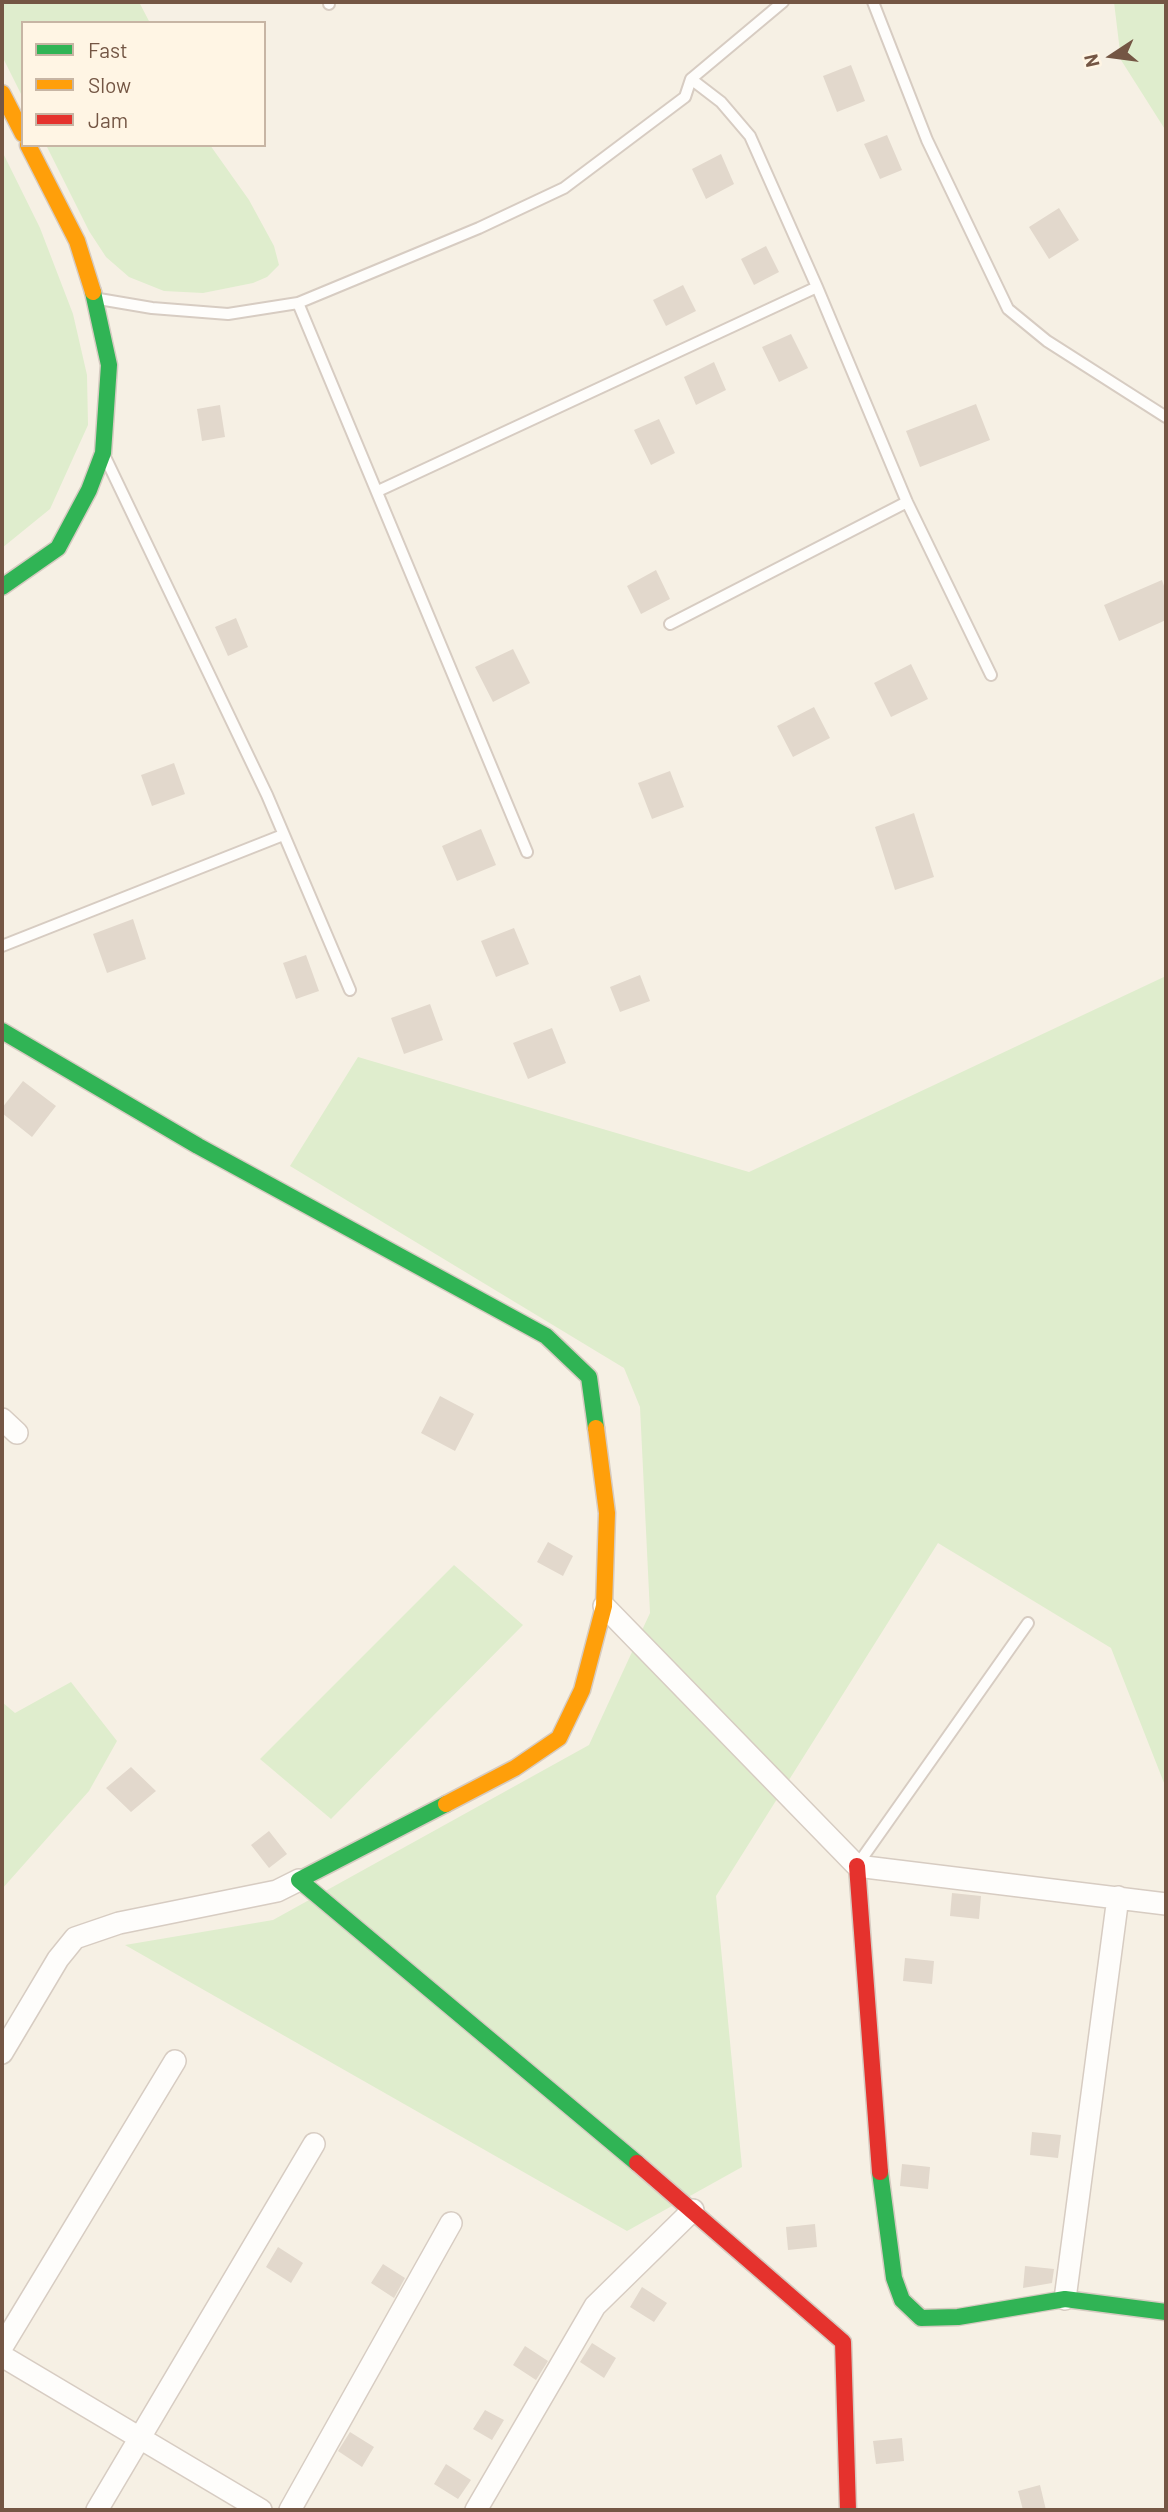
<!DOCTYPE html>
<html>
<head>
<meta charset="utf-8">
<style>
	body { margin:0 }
	#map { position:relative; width:1168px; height:2512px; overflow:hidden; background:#f6f0e4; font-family:Barlow,sans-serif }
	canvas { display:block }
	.frame { position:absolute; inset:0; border:4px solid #745644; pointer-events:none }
	.legend { position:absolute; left:21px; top:21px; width:245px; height:126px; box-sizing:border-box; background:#fff5e4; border:2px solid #c7b5a4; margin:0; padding:9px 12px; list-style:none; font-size:21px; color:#745644 }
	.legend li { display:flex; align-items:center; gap:14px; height:35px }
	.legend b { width:35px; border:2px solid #c7b5a4 }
	.north { position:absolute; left:1077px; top:21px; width:70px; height:70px; -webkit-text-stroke:5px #fff5e4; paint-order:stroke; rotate:257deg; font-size:19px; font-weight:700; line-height:28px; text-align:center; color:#745644 }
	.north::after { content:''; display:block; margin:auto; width:24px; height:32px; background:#745644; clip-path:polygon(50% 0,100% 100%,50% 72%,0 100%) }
</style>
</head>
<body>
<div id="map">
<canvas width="1168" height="2512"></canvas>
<div class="frame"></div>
<ul class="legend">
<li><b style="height:9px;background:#30b455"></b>Fast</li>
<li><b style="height:9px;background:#ff9f0a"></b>Slow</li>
<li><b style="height:9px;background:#e5322d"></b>Jam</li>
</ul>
<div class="north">N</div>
</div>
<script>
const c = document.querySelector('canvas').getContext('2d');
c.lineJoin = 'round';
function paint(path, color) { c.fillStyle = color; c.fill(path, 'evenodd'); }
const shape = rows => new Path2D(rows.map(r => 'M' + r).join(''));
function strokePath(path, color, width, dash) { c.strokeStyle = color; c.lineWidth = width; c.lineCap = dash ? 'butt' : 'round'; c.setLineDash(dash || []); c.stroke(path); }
const green = shape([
	[2,2,139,2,150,23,23,23,23,98,2,56],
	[1114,2,1166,2,1166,131,1121,60],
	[46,145,210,145,249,200,274,246,279,265,267,277,253,283,203,293,164,291,129,277,106,257,89,231],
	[2,151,40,228,73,314,87,375,88,425,50,509,2,548],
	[1166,976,1166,1788,1111,1648,938,1543,716,1896,742,2167,627,2231,125,1945,273,1920,589,1745,650,1613,640,1407,624,1368,290,1166,358,1057,749,1172],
	[454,1565,523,1625,331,1819,260,1759],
	[71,1682,117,1741,89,1791,2,1889,2,1702,15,1713]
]);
const building = shape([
	[851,65,865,101,837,112,823,76],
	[887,135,902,170,880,179,864,144],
	[721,154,734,184,706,199,692,169],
	[1059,208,1079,240,1049,259,1029,227],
	[766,246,779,272,754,285,741,259],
	[683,285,696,311,666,326,653,300],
	[791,334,808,368,779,382,762,347],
	[714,362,726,390,696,405,684,377],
	[976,404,990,440,920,467,906,431],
	[220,405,225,437,202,441,197,409],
	[659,419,675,453,651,465,634,430],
	[656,570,670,599,641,614,627,586],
	[1162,580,1166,592,1166,620,1119,641,1104,605],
	[236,618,248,647,228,656,215,627],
	[513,649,530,683,493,702,475,667],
	[911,664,928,699,891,717,874,683],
	[814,707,830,738,793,757,777,726],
	[174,763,185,794,152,806,141,775],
	[670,771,684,807,652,819,638,783],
	[914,813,934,877,895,890,875,827],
	[481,829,496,865,457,881,442,846],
	[133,919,146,959,107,973,93,934],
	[514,928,529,964,496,977,481,941],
	[306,955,319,991,296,999,283,963],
	[640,975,650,1001,620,1012,610,987],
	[430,1004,443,1040,404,1054,391,1018],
	[552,1028,566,1063,528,1079,513,1043],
	[23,1081,56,1106,32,1137,2,1113,2,1108],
	[440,1396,474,1414,455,1451,421,1433],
	[548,1542,573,1556,563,1576,537,1562],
	[131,1767,156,1791,131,1812,106,1788],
	[269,1831,287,1854,269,1868,251,1845],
	[952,1893,981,1896,979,1919,950,1916],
	[905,1958,934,1961,932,1984,903,1981],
	[1032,2132,1061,2135,1058,2158,1030,2155],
	[902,2164,930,2167,928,2189,900,2186],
	[815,2224,817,2247,788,2250,786,2227],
	[278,2247,303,2263,291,2283,266,2267],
	[383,2264,405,2278,394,2298,371,2283],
	[1025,2266,1054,2269,1052,2283,1023,2288],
	[642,2287,667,2303,654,2322,630,2307],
	[592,2343,616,2358,604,2378,580,2362],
	[525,2346,548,2361,536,2380,513,2365],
	[485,2410,504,2420,492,2440,473,2429],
	[350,2432,374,2447,362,2467,338,2451],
	[902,2438,904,2461,876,2464,873,2441],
	[446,2464,471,2480,458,2499,434,2484],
	[1040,2485,1046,2510,1023,2510,1018,2491]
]);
const lane = shape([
	[329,2,329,4],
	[873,2,927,140,1008,309,1047,341,1166,417],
	[691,79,721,102,750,136,817,287,907,502,991,675],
	[99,299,152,308,228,314,298,303,479,228,564,188,685,97,691,79,783,2],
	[298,303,527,852],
	[106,459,267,795,350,990],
	[378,491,817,287],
	[670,624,907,502],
	[2,946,283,835],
	[858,1864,1028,1623]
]);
const street = shape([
	[2,1419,17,1433],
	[604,1606,857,1866,1166,1904],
	[2,2053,58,1959,75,1938,119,1923,277,1891,299,1880],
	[1065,2299,1118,1897],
	[2,2347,175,2061],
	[2,2356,261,2510],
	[97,2510,314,2144],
	[290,2510,451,2223],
	[476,2510,595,2306,693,2210]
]);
const fast = shape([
	[2,587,58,548,89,490,103,453,109,365,93,292],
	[2,1031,198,1146,546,1336,589,1377,596,1428],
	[446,1804,299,1880,637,2163],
	[880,2172,894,2278,902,2300,921,2318,958,2317,1065,2299,1166,2312]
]);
const slow = shape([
	[2,93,23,134],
	[28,145,77,241,93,292],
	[446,1804,515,1768,559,1738,582,1690,604,1606,607,1513,596,1428]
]);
const jam = shape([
	[857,1866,880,2172],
	[637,2163,843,2342,848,2510]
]);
paint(green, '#dfedcd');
paint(building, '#e2d8cc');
strokePath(lane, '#d7ccc2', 14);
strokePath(street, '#d7ccc2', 24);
strokePath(fast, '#d6cbc1', 19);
strokePath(slow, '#d6cbc1', 19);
strokePath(jam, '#d6cbc1', 19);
strokePath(lane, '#fefdfb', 10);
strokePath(street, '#fefdfb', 21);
strokePath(fast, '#30b455', 16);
strokePath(slow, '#ff9f0a', 16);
strokePath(jam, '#e5322d', 16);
</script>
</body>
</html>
